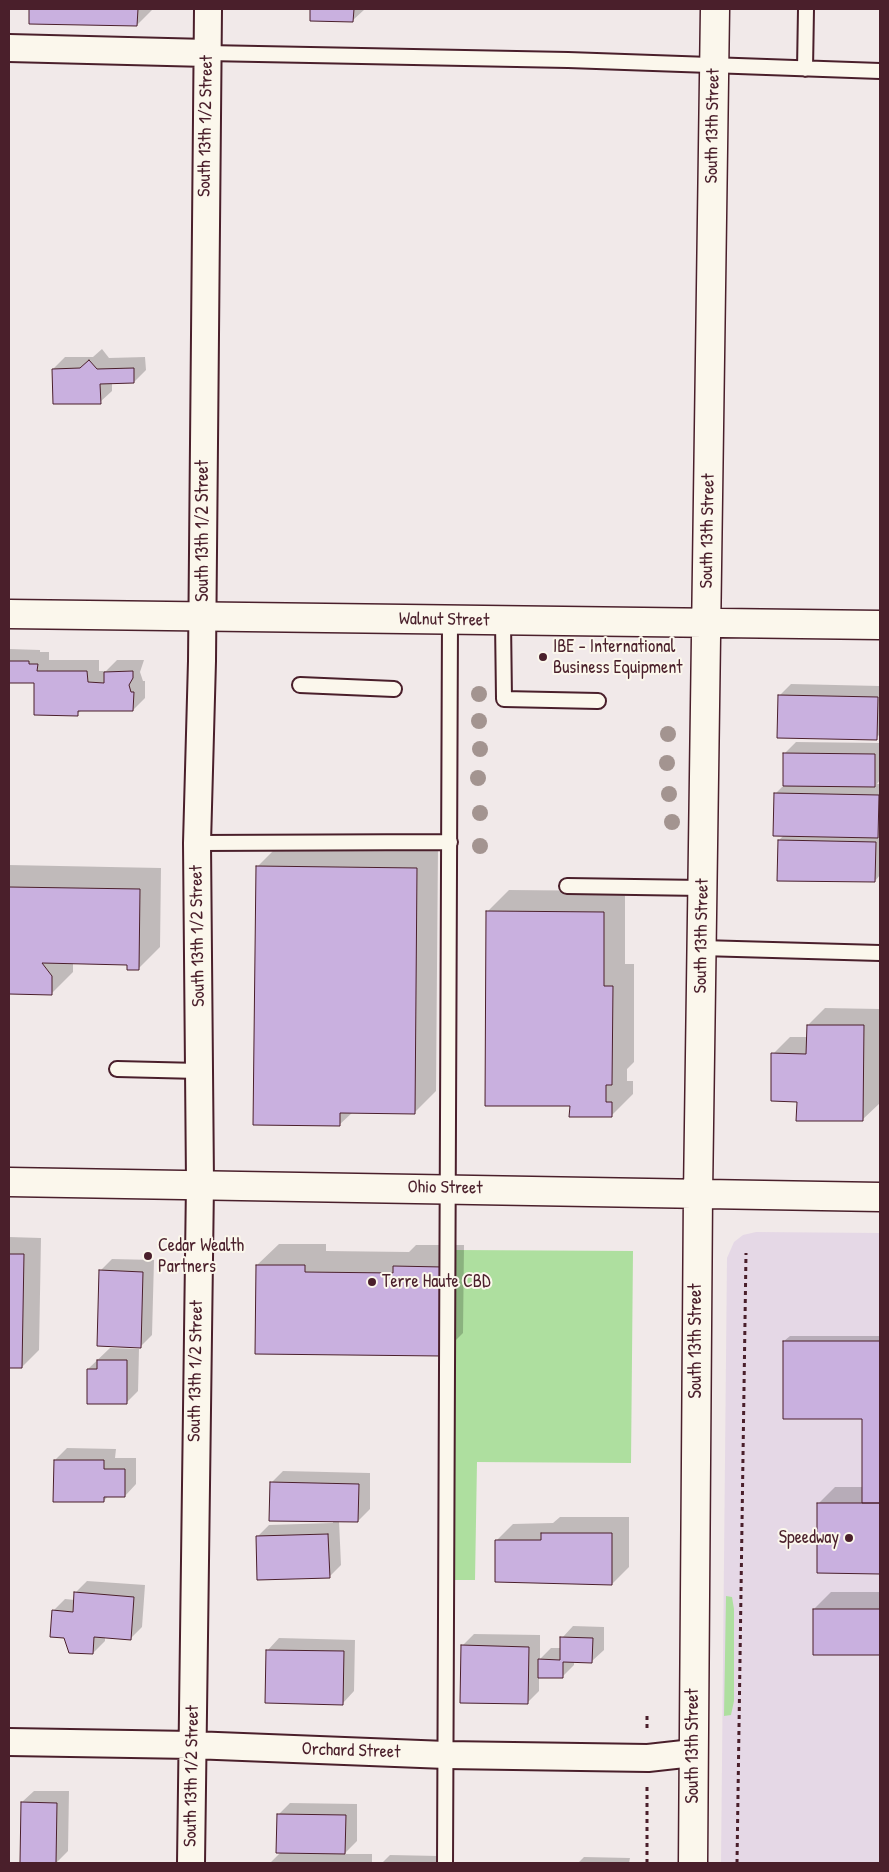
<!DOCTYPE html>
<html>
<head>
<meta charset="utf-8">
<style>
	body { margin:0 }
	#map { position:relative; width:889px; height:1872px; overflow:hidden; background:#f1e9e9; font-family:"Patrick Hand",sans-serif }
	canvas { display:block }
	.frame { position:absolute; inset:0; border:10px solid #4a1f2b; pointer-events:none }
</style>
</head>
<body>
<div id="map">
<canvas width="889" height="1872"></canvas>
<div class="frame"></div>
</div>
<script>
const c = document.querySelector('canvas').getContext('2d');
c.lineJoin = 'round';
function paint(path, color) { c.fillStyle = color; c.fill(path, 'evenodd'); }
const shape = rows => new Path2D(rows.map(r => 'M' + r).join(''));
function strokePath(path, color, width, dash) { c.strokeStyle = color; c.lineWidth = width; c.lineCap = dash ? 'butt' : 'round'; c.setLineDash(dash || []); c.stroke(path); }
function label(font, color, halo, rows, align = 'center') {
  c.font = font + ' "Patrick Hand",sans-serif'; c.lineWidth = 4; c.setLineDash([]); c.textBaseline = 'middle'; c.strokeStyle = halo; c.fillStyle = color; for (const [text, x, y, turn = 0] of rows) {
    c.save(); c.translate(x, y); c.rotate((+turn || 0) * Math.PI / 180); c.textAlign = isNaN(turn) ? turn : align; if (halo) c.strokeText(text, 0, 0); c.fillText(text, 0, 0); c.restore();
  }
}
const built = shape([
	[756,1232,880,1233,880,1863,721,1863,727,1258,734,1242,743,1235]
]);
const green = shape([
	[455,1250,633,1251,631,1463,477,1462,475,1580,452,1580],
	[726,1596,732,1597,734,1609,734,1701,731,1715,724,1716]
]);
const shadow = shape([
	[30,9,153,9,137,25,30,23],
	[312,9,365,9,353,20,311,20],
	[102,349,109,358,145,357,146,370,134,382,112,382,112,391,100,402,53,369,65,357,93,357],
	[9,649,40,650,40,652,49,652,49,660,99,660,99,671,106,671,117,660,144,660,140,672,143,681,145,681,145,698,133,710,82,710,77,714,35,682,9,682],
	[791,684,880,686,880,734,876,738,779,696],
	[796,742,880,743,880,780,877,784,880,784,880,875,875,881,779,840,784,835,775,794,784,785,785,753],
	[279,845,438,847,436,1091,414,1113,353,1112,339,1125,257,867],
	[9,865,161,868,160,947,138,969,128,963,73,962,73,972,51,994,9,993],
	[509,890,625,891,625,964,634,964,634,1062,627,1069,627,1081,633,1081,633,1094,611,1116,571,1105,487,912],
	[825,1008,880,1009,880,1103,862,1120,798,1101,773,1054,790,1037,808,1037,808,1025],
	[9,1237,41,1238,39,1350,22,1367,9,1367],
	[279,1244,326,1244,326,1251,409,1252,416,1245,464,1245,463,1333,441,1355,257,1265],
	[112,1259,154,1260,152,1335,140,1347,100,1271],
	[790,1336,880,1336,880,1572,818,1572,818,1504,835,1487,863,1487,863,1418,784,1341],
	[110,1348,139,1349,138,1391,126,1403,88,1369],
	[67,1448,116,1449,115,1458,136,1458,136,1484,125,1496,108,1496,104,1501,55,1460],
	[283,1471,370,1473,370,1509,358,1521,339,1521,341,1565,329,1577,257,1537,269,1525,333,1523,333,1521,271,1483],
	[560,1517,629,1517,629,1567,612,1584,496,1541,513,1524,553,1523],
	[87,1581,145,1585,142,1627,131,1638,105,1636,105,1641,93,1653,53,1611,65,1599,75,1600,75,1593],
	[831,1592,880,1592,880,1654,814,1654,814,1609],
	[573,1626,604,1627,604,1650,592,1661,574,1661,574,1665,562,1677,539,1676,539,1691,527,1703,462,1646,474,1634,540,1635,540,1659,551,1648,561,1648,562,1638],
	[279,1638,355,1640,354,1691,343,1703,268,1650],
	[34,1791,69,1791,68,1851,56,1863,21,1862,22,1802],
	[290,1803,357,1804,357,1841,344,1854,372,1854,372,1863,270,1863,281,1852,278,1815],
	[390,1855,439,1856,439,1863,382,1863],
	[584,1857,630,1858,629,1863,578,1863]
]);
const building = shape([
	[29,9,138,9,137,26,29,24,29,9],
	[310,9,354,9,353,22,310,21,310,9],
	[89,360,97,369,134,368,134,383,100,384,101,404,53,404,52,369,80,368,89,360],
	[9,661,29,661,29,664,38,664,37,671,87,671,88,682,104,683,104,672,133,671,133,678,129,685,131,692,134,692,133,711,78,711,78,716,34,715,34,683,9,683,9,661],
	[778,695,878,697,877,740,777,738,778,695],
	[783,753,875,754,875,787,783,786,783,753],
	[774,793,879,795,878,838,773,836,774,793],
	[778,840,876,842,875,882,777,881,778,840],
	[256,866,417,868,415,1114,340,1113,340,1126,253,1125,256,866],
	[9,887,140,889,139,970,127,970,127,965,42,963,52,976,52,995,9,994,9,887],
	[486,911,604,912,604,986,613,986,612,1085,606,1085,606,1102,612,1102,612,1117,569,1117,570,1106,485,1106,486,911],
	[807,1025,864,1025,863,1121,796,1121,797,1102,771,1101,771,1053,806,1054,807,1025],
	[9,1254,24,1254,22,1368,9,1368,9,1254],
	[256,1265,305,1265,305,1272,393,1273,393,1266,443,1267,441,1356,255,1354,256,1265],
	[99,1270,143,1272,141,1348,97,1346,99,1270],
	[783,1341,880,1341,880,1503,862,1503,862,1419,783,1419,783,1341],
	[97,1360,127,1360,127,1404,87,1404,87,1369,97,1369,97,1360],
	[54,1460,104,1460,104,1469,125,1469,125,1497,104,1497,104,1502,53,1502,54,1460],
	[270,1482,359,1484,358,1522,269,1521,270,1482],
	[817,1503,880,1503,880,1574,817,1573,817,1503],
	[541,1533,612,1533,612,1585,495,1582,495,1540,541,1540,541,1533],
	[328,1534,330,1578,257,1580,256,1536,328,1534],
	[74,1592,134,1597,131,1640,94,1637,93,1654,69,1653,64,1638,50,1637,52,1610,73,1612,74,1592],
	[813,1609,880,1609,880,1655,813,1655,813,1609],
	[560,1637,593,1638,592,1663,563,1662,563,1678,538,1678,538,1659,560,1660,560,1637],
	[461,1645,529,1647,528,1704,460,1703,461,1645],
	[266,1650,344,1651,343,1705,265,1703,266,1650],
	[21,1802,57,1803,56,1863,20,1863,21,1802],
	[277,1814,346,1815,345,1854,276,1853,277,1814]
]);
const path = shape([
	[647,1716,647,1728],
	[647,1863,647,1787],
	[737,1863,746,1253]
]);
const lane = shape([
	[207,53,568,60,880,71],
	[805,69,806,9],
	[503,621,504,699,598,701],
	[300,685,394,689],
	[197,843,450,842],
	[567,886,703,888],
	[701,948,880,953],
	[117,1069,199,1071],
	[445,1863,450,620]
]);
const street = shape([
	[9,48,207,53],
	[9,1742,192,1745,446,1755,648,1758,693,1753],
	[191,1863,200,1183,197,843,202,661,208,9]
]);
const secondary = shape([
	[9,614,880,625],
	[9,1182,880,1197],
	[693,1863,698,1194,715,9]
]);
const trees = [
	[479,694],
	[479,721],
	[668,734],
	[480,749],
	[667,763],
	[478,778],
	[669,794],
	[480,813],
	[672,822],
	[480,846]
];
const markers = [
	[543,657,5,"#4a1f2b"],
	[148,1256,5,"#4a1f2b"],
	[372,1282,5,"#4a1f2b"],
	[849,1538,5,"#4a1f2b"]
];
const streetNames = [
	["South 13th 1/2 Street",206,126,-89],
	["South 13th Street",713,126,-89],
	["South 13th 1/2 Street",203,531,-90],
	["South 13th Street",708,531,-89],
	["Walnut Street",444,620,1],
	["South 13th 1/2 Street",198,936,-91],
	["South 13th Street",702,936,-89],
	["Ohio Street",445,1188,1],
	["South 13th Street",696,1341,-90],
	["South 13th 1/2 Street",196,1371,-89],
	["South 13th Street",693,1746,-90],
	["Orchard Street",351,1751,2],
	["South 13th 1/2 Street",192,1776,-89]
];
const poiNames = [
	["IBE - International",553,647],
	["Business Equipment",553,668],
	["Cedar Wealth",158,1246],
	["Partners",158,1267],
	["Terre Haute CBD",382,1282],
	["Speedway",839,1538,"right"]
];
paint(built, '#e5d8e6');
paint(green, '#aedf9f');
paint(shadow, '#0003');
paint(building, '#c9b0df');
strokePath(building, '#4a1f2b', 1);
strokePath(lane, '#4a1f2b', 18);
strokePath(street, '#4a1f2b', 30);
strokePath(secondary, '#4a1f2b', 31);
strokePath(path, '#4a1f2b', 3, [4, 4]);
strokePath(lane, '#fbf7ec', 14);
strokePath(street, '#fbf7ec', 26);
strokePath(secondary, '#fbf7ec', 28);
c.fillStyle = '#a39490';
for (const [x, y] of trees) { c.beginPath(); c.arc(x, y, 8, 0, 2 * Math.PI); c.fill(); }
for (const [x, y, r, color] of markers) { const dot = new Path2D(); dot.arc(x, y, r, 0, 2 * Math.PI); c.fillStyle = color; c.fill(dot); strokePath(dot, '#fbf7ec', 2); }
label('18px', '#4a1f2b', '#fbf7ec', streetNames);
label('18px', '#4a1f2b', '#fbf7ec', poiNames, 'left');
</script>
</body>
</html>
